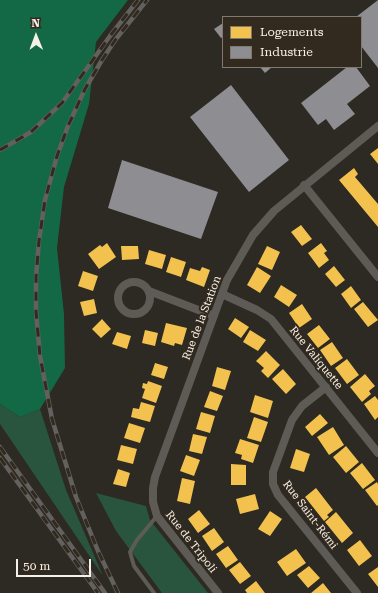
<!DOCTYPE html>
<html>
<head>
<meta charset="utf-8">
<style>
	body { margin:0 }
	#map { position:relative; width:378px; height:593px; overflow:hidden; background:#2d2923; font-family:"Roboto Serif",serif }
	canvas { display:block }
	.legend { position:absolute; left:222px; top:16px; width:140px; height:52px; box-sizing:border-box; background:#322a1e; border:1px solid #80796f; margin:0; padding:5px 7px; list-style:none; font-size:12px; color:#f6f0e8 }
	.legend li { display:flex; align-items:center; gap:8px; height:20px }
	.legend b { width:20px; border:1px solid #80796f }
	.north { position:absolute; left:16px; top:16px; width:40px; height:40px; -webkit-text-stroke:3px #322a1e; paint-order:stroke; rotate:359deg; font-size:11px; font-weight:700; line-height:16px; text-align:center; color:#f6f0e8 }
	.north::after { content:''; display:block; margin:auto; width:14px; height:18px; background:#f6f0e8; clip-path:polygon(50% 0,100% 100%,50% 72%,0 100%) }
	.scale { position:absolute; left:16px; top:559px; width:75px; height:18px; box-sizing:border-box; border:2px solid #f6f0e8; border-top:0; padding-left:5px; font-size:12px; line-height:14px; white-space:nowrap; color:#f6f0e8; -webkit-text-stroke:3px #322a1e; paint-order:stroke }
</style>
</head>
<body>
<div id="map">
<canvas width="378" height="593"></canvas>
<ul class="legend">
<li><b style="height:11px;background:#f2c14e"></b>Logements</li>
<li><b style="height:11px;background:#8d8d92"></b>Industrie</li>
</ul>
<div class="north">N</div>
<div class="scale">50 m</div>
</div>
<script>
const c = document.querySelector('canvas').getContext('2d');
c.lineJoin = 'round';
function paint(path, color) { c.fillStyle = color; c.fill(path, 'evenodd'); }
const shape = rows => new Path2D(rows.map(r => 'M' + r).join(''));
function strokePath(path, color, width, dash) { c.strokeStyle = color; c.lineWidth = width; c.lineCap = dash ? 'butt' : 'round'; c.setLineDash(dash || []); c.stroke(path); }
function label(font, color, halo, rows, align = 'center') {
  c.font = font + ' "Roboto Serif",serif'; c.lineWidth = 4; c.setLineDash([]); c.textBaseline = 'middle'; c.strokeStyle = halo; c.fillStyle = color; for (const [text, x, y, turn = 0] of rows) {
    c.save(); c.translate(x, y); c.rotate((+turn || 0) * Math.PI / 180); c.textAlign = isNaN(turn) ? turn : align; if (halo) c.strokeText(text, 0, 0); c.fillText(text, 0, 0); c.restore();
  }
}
const green = shape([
	[0,404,20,417,40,409,66,490,103,576,0,424],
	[96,493,146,506,150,520,208,593,162,593,116,531]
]);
const forest = shape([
	[0,0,128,0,96,42,89,104,64,187,57,248,64,314,65,368,40,409,20,417,0,404]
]);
const homes = shape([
	[378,148,378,164,370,154],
	[354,168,358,174,355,177,378,204,378,227,339,180],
	[301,225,312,239,302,246,291,232],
	[107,243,116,257,99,269,88,254,100,245,102,247],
	[321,243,327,251,324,253,329,260,319,268,308,253],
	[121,246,138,246,139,259,122,260],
	[267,246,280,252,272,270,258,264],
	[149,250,166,255,162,269,145,264],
	[171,257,186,262,181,277,166,272],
	[334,266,345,280,336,287,325,274],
	[202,267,210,270,204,287,186,280,190,268,200,271],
	[257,267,271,276,260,293,247,285],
	[83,271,98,276,93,291,78,286],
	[281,285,297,295,289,307,274,297],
	[351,286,361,300,351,308,341,294],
	[94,299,97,313,84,316,80,302],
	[363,302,378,320,368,327,354,309],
	[302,304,312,319,299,328,289,313],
	[235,318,249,327,241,338,228,329],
	[102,319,111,329,101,338,92,329],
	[166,323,187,328,182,345,175,343,174,346,161,342],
	[319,325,330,339,318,348,307,334],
	[145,330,158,333,155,346,142,343],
	[250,330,266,340,258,351,243,342],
	[117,332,131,336,127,349,112,344],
	[332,342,343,358,331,366,320,350],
	[266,351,280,365,268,378,261,371,264,368,256,361],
	[347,359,359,375,347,384,335,368],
	[155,363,168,367,164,379,151,375],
	[217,367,231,371,225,390,212,386],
	[283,369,296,384,286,394,272,379],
	[365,374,375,386,369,391,371,394,362,402,350,387],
	[148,381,162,386,156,403,142,398,145,389,142,388,143,383,147,384],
	[210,391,223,396,217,411,204,407],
	[255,395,273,401,268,418,250,412],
	[375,396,378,400,378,417,375,420,364,404],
	[141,402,155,406,150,422,131,417,133,408,139,409],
	[201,412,215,416,210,433,196,429],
	[320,414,328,423,312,436,305,427],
	[254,417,268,422,261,442,247,438],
	[129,423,145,428,140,443,124,438],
	[333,427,344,445,329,455,317,437],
	[193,434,207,437,202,454,189,451],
	[240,439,259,445,253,463,241,459,242,455,235,453],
	[121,445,137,449,133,464,117,460],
	[346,446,359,462,346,473,333,457],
	[296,449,310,454,304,472,290,468],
	[186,455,200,460,194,476,180,471],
	[362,463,375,480,363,489,350,473],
	[231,464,246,465,246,485,231,485],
	[118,469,130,473,126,487,113,484],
	[182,478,195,481,190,504,177,501],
	[377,482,378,484,378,505,377,506,365,490],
	[316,488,333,510,327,515,329,517,324,521,305,497],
	[255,494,259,509,240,514,236,499],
	[199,510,210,524,198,533,188,519],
	[270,511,282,519,270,536,258,529],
	[336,512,353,533,342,543,325,522],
	[214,528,224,542,212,551,202,536],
	[360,540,372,556,359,566,347,550],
	[228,546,238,560,226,568,216,554],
	[296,549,306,563,287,576,277,562],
	[240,562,251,576,240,584,229,570],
	[309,566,320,578,308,588,297,575],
	[378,567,378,587,368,574],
	[256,581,265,593,247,593,245,590],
	[323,583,331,593,311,593]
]);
const industry = shape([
	[378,0,378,68,361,46,361,17,356,17],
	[223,23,223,37,221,38,214,29],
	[260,67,272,67,265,73],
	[347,67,356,67,370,86,347,104,355,114,334,130,326,119,318,125,301,103],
	[231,85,289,160,249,192,190,117],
	[122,160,218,192,201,239,108,208]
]);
const lane = shape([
	[154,593,134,566,130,552,137,540,157,516]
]);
const street = shape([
	[304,185,378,277],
	'118 298a16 16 0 1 1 32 0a16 16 0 1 1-32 0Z',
	[149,291,214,316],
	[222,294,257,310,271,319,378,453],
	[326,387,302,406,292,420,273,472,273,484,278,495,357,593],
	[218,593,157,516,153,502,153,488,155,477,227,280,253,235,274,211,378,126]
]);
const rail = shape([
	[0,150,31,132,62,103,110,36,138,0],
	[0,447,105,593],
	[0,458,98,593],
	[118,593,98,551,76,497,52,419,40,356,36,312,36,277,39,241,45,200,57,156,68,126,85,89,102,60,116,39,147,0]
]);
const streetNames = [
	["Rue de la Station",202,318,-69],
	["Rue Valiquette",316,358,51],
	["Rue Saint-Rémi",310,515,53],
	["Rue de Tripoli",191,542,52]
];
paint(green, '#29543d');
paint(forest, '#136845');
paint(homes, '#f2c14e');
paint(industry, '#8d8d92');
strokePath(lane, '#5e5a56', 4);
strokePath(street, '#5e5a56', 8);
strokePath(rail, '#64605d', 4.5);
strokePath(rail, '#322a1e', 3, [9]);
label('11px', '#f6f0e8', '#322a1e', streetNames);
</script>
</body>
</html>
